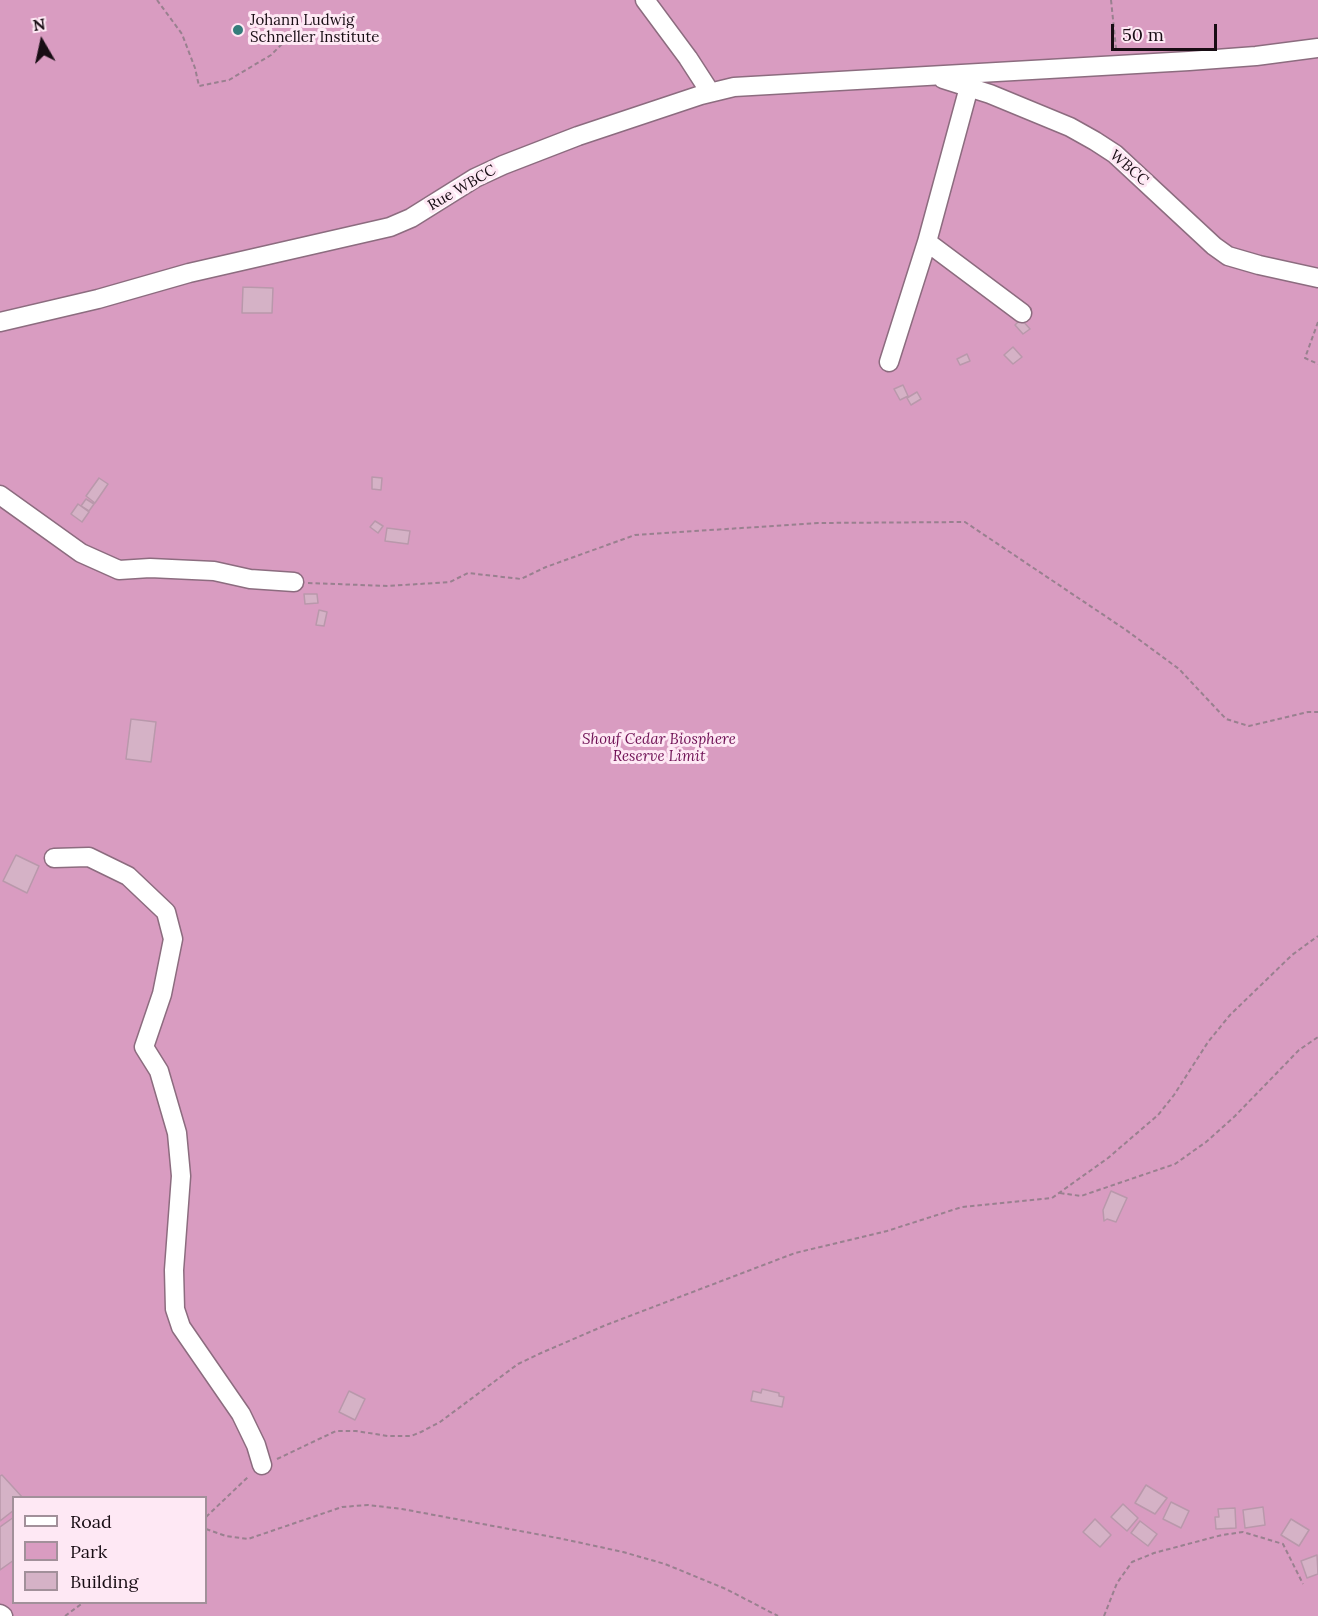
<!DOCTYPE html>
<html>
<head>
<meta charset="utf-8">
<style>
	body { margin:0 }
	#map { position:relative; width:1318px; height:1616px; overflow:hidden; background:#f9d6ea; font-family:Lora,serif }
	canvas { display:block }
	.legend { position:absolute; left:12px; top:1496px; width:195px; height:108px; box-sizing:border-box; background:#fee8f4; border:2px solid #a2909a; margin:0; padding:8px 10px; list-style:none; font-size:18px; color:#180d14 }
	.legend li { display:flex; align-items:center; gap:12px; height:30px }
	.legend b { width:30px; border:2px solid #a2909a }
	.north { position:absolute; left:12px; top:12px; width:60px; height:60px; -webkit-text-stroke:4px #fee8f4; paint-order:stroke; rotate:351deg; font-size:16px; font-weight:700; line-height:24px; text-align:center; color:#180d14 }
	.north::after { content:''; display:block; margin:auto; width:21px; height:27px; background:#180d14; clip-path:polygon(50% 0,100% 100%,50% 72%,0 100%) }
	.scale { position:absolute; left:1111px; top:24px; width:106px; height:27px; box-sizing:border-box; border:3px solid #180d14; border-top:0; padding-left:8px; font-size:18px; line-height:21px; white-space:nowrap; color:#180d14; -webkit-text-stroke:4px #fee8f4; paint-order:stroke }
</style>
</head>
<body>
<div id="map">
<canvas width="1318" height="1616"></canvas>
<ul class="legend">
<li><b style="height:8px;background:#fff"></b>Road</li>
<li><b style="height:16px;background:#d99cc1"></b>Park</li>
<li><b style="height:16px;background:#d5b2c6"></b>Building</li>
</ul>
<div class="north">N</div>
<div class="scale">50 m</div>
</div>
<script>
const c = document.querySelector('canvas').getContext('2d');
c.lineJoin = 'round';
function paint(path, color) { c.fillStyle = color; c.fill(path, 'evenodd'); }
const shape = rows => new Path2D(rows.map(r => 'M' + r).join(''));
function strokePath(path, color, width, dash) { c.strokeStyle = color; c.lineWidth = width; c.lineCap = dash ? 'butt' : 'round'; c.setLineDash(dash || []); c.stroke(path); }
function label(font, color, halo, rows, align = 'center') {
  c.font = font + ' Lora,serif'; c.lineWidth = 6; c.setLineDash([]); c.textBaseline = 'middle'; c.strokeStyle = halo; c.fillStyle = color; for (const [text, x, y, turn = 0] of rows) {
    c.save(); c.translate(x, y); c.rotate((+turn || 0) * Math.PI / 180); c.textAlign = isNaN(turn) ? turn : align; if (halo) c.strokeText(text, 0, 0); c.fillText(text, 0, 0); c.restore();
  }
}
const green = shape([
	[0,0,1318,0,1318,1616,0,1616],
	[14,1498,206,1498,206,1602,14,1602]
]);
const building = shape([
	[243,287,273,288,272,313,242,313,243,287],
	[1021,319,1030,329,1023,334,1015,325,1021,319],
	[1013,347,1022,357,1013,364,1004,355,1013,347],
	[967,354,970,361,960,365,957,359,967,354],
	[903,385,908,396,900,400,894,389,903,385],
	[917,392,921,399,911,405,907,398,917,392],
	[372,477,382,478,381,490,372,489,372,477],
	[99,478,108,484,95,503,86,496,99,478],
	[86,499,94,504,89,511,81,506,86,499],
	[78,504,89,512,82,522,71,514,78,504],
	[375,521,383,526,378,533,370,527,375,521],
	[387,528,410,531,408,544,385,541,387,528],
	[304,594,317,594,318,603,305,604,304,594],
	[319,610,327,612,324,626,316,625,319,610],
	[131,719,156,722,151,762,126,759,131,719],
	[16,855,39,866,27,893,3,881,16,855],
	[1111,1191,1127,1198,1116,1222,1107,1219,1104,1221,1103,1210,1111,1191],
	[762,1389,779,1393,779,1396,784,1397,782,1407,751,1401,753,1391,761,1393,762,1389],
	[349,1391,365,1399,355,1420,339,1412,349,1391],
	[2,1475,23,1498,14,1498,14,1510,0,1521,0,1476,2,1475],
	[1146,1485,1167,1498,1155,1514,1135,1503,1146,1485],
	[1171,1502,1189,1511,1181,1528,1163,1519,1171,1502],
	[1123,1504,1138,1518,1127,1531,1111,1517,1123,1504],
	[1263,1507,1265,1525,1245,1528,1243,1510,1263,1507],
	[1235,1508,1236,1528,1216,1529,1215,1517,1219,1517,1218,1509,1235,1508],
	[14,1517,14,1560,0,1570,0,1527,14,1517],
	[1095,1519,1111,1535,1100,1547,1083,1532,1095,1519],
	[1291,1519,1309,1530,1299,1546,1281,1535,1291,1519],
	[1140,1521,1157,1534,1148,1546,1131,1533,1140,1521],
	[1317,1555,1318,1574,1307,1578,1301,1561,1317,1555]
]);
const path = shape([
	[157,0,182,34,195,68,199,86,229,80,271,55,311,15],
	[1111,0,1116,48],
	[1318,322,1305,358,1318,364],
	[308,583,388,586,450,582,468,573,521,579,546,567,635,535,818,523,965,522,1126,630,1179,669,1226,719,1249,726,1308,712,1318,712],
	[1060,1193,1081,1196,1175,1164,1206,1142,1235,1116,1299,1050,1318,1037],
	[277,1459,336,1431,356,1431,388,1436,411,1436,421,1432,440,1422,518,1364,541,1353,606,1325,795,1253,887,1231,962,1207,1052,1198,1108,1158,1158,1115,1174,1095,1208,1042,1230,1015,1292,955,1318,936],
	[206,1517,249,1476],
	[206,1529,226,1536,248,1539,342,1507,368,1505,402,1509,563,1539,623,1552,665,1564,726,1589,778,1616],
	[65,1616,84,1602],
	[1104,1616,1117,1583,1132,1562,1154,1553,1222,1535,1243,1532,1283,1544,1303,1584]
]);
const minor = shape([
	[645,0,688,58,710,92],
	[943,79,990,94,1070,127,1095,141,1115,154,1214,246,1228,256,1259,265,1318,278],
	[927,242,1022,313],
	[0,322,98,299,189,273,390,227,411,218,475,178,503,165,578,136,701,95,734,87,1189,61,1256,56,1318,48],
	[889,362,927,242,969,87],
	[0,495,81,553,119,570,150,568,214,571,250,579,294,582],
	[54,858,89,857,128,876,166,912,173,939,162,994,144,1047,159,1071,177,1133,181,1176,174,1270,175,1309,181,1327,241,1414,256,1445,262,1465],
	[0,1614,3,1616]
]);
const markers = [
	[238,30,6,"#347d7b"]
];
const poiNames = [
	["Johann Ludwig",250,21],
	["Schneller Institute",250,38]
];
const streetNames = [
	["WBCC",1129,168,41],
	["Rue WBCC",462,188,-30]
];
const parkNames = [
	["Shouf Cedar Biosphere",659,740],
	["Reserve Limit",659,757]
];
paint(green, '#d99cc1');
paint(building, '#d5b2c6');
strokePath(building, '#b998ab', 1.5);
strokePath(minor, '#8c6c7f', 21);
strokePath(path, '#99808f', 2, [4.5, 3]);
strokePath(minor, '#fff', 18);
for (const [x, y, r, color] of markers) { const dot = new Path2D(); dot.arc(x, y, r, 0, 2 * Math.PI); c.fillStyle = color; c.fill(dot); strokePath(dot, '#fee8f4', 2); }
label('15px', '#180d14', '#fee8f4', poiNames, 'left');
label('15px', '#180d14', '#fee8f4', streetNames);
label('italic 15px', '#6f1155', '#fee8f4', parkNames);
</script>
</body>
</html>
